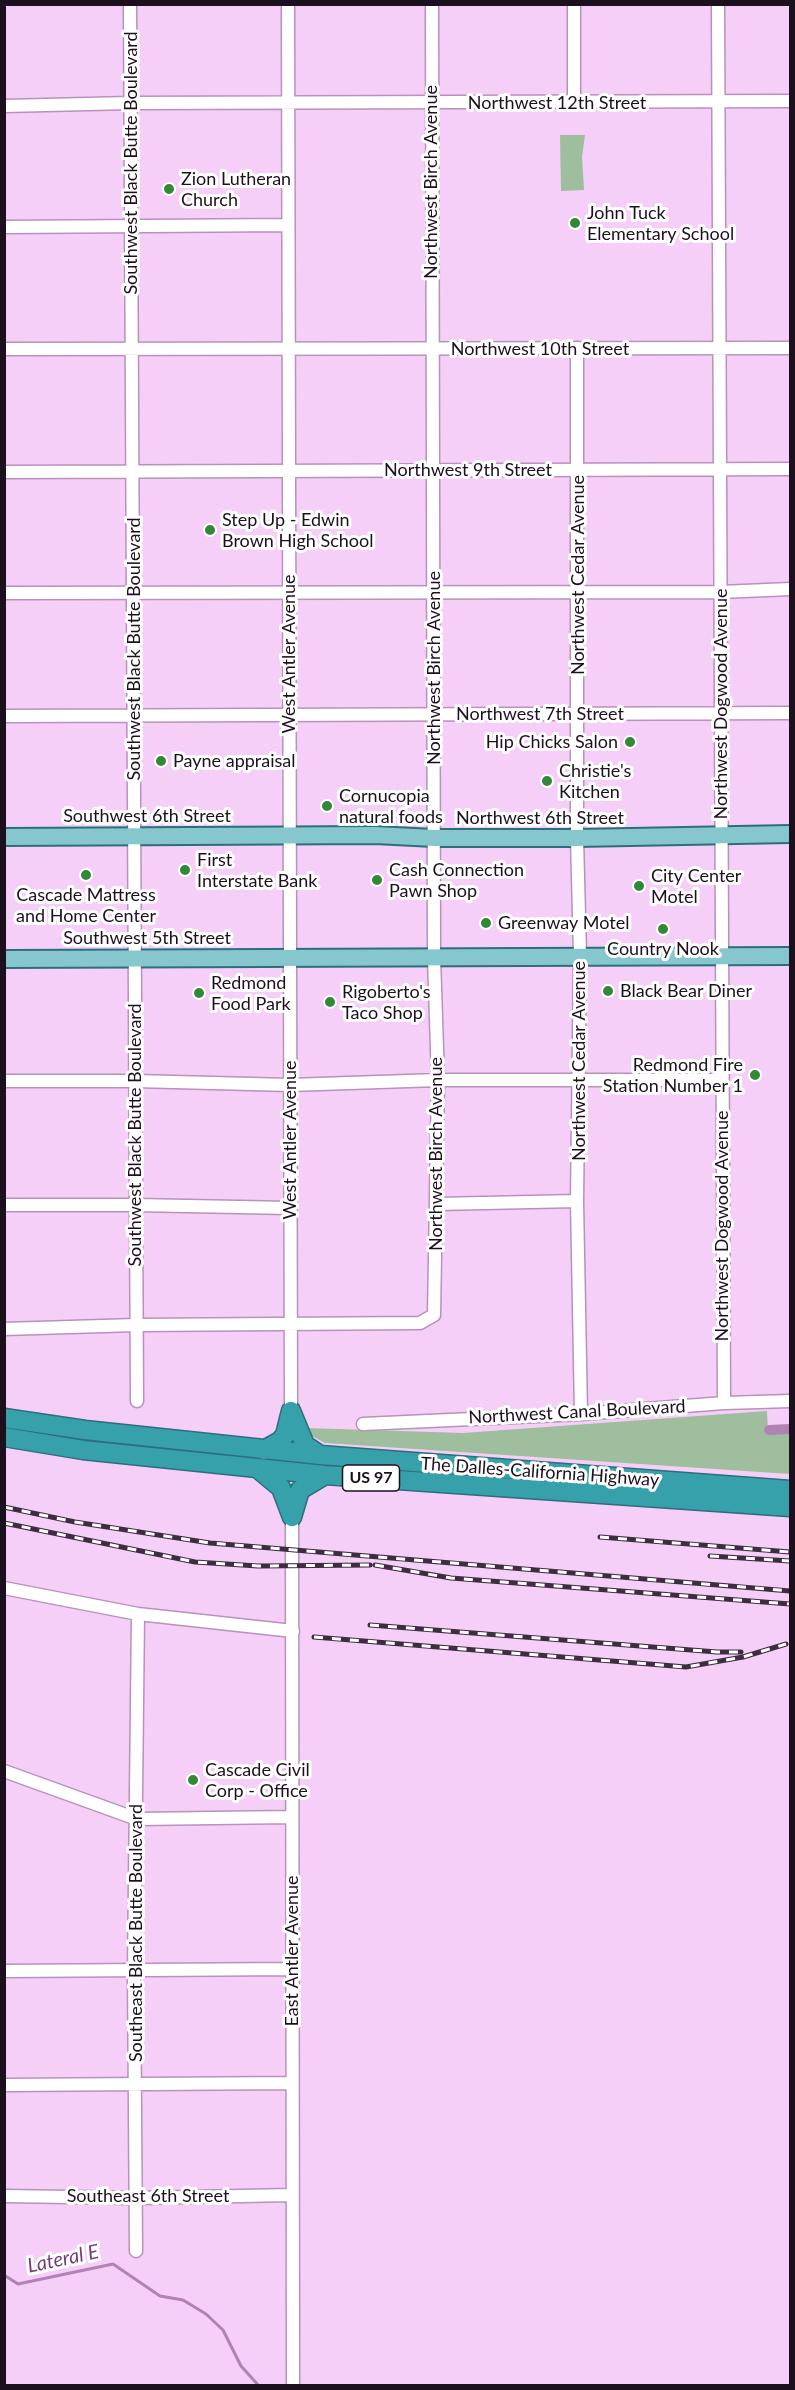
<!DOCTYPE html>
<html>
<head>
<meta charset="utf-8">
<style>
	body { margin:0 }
	#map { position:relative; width:795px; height:2390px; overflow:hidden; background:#f6cff8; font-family:Lato,sans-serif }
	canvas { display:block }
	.frame { position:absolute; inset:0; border:6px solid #1d101e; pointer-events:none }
</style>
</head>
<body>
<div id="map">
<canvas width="795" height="2390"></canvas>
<div class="frame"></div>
</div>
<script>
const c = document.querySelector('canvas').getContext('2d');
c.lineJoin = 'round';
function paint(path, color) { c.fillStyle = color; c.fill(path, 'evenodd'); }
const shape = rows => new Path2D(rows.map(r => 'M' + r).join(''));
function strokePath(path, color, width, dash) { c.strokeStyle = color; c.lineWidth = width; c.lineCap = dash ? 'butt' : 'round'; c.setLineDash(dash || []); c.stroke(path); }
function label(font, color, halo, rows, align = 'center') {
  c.font = font + ' Lato,sans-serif'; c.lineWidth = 6; c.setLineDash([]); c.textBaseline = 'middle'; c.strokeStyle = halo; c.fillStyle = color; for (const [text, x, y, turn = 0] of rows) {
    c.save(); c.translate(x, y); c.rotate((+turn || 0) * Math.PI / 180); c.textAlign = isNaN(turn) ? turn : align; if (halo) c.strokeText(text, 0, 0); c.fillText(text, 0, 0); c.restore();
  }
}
const green = shape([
	[560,135,585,135,582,157,584,190,561,191],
	[767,1411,768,1433,790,1434,790,1474,325,1443,310,1435,306,1428,463,1433]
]);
const stream = shape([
	[4,2275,18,2284,113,2264,160,2296,183,2300,206,2314,223,2330,241,2366,259,2386]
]);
const canal = shape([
	[769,1430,790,1429]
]);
const minor = shape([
	[130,4,137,1401],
	[288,4,291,1411],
	[574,4,574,103],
	[718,4,724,1403],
	[4,106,130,103,790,101],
	[4,227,288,225],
	[577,348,577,838,580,955,577,1201,581,1414],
	[4,349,790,348],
	[4,472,790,469],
	[4,593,721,592,790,589],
	[4,716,790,713],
	[4,1081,135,1081,290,1085,438,1080,721,1080],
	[437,1204,577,1201],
	[4,1205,136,1205,290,1208],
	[4,1329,136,1325,420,1323,434,1315,438,1080,434,957,432,4],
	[363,1424,581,1414,724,1403,790,1401],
	[292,1517,293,2386],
	[4,1588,138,1614,293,1631],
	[4,1771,137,1819,291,1817],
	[4,1971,291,1969],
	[4,2085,292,2083],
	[4,2196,137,2198,292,2195],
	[136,2251,134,1971,138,1614]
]);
const major = shape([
	[4,837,375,835,434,838,577,838,790,834],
	[4,959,790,956]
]);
const highway = shape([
	[291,1411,305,1445,320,1455],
	[4,1418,85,1430,320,1455,790,1490],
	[4,1437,83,1450,325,1475,790,1507],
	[264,1450,280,1441,285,1435,291,1411],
	[257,1468,281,1488,292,1517],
	[292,1517,300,1490,325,1475]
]);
const rail = shape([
	[4,1507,75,1522,210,1543,790,1591],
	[4,1523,195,1562,258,1566,370,1565],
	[600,1537,790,1552],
	[710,1556,790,1561],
	[375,1565,451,1578,790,1604],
	[370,1625,717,1652,741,1652],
	[314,1637,686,1667,743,1657,786,1644]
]);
const markers = [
	[169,189,6,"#318837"],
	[575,223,6,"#318837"],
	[210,530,6,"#318837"],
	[630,742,6,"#318837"],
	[161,761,6,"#318837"],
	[547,781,6,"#318837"],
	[327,806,6,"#318837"],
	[185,870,6,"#318837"],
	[86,875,6,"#318837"],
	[377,880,6,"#318837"],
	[639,886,6,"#318837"],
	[486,923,6,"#318837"],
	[663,929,6,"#318837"],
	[608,991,6,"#318837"],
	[199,993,6,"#318837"],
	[330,1002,6,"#318837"],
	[755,1075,6,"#318837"],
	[193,1780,6,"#318837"]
];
const shields = [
	[371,1478,57]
];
const shieldNames = [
	["US 97",371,1478]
];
const streetNames = [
	["Northwest 12th Street",557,103],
	["Southwest Black Butte Boulevard",131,163,-90],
	["Northwest Birch Avenue",431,182,-90],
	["Northwest 10th Street",540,349],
	["Northwest 9th Street",468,470],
	["Northwest Cedar Avenue",578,575,-90],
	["Southwest Black Butte Boulevard",134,649,-90],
	["West Antler Avenue",289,654,-90],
	["Northwest Birch Avenue",434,668,-90],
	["Northwest Dogwood Avenue",721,704,-90],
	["Northwest 7th Street",540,714],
	["Southwest 6th Street",147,816],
	["Northwest 6th Street",540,818],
	["Southwest 5th Street",147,938],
	["Northwest Cedar Avenue",579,1061,-90],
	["Southwest Black Butte Boulevard",135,1135,-90],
	["West Antler Avenue",290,1140,-90],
	["Northwest Birch Avenue",436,1154,-90],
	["Northwest Dogwood Avenue",722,1226,-90],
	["Northwest Canal Boulevard",577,1412,-3],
	["The Dalles-California Highway",540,1472,4],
	["Southeast Black Butte Boulevard",136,1933,-90],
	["East Antler Avenue",292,1951,-90],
	["Southeast 6th Street",148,2196]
];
const poiNames = [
	["Zion Lutheran",181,179],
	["Church",181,200],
	["John Tuck",587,213],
	["Elementary School",587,234],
	["Step Up - Edwin",222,520],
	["Brown High School",222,541],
	["Hip Chicks Salon",618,742,"right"],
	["Payne appraisal",173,761],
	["Christie's",559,771],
	["Kitchen",559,792],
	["Cornucopia",339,796],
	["natural foods",339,817],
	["First",197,860],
	["Interstate Bank",197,881],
	["Cash Connection",389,870],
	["Pawn Shop",389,891],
	["City Center",651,876],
	["Motel",651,897],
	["Cascade Mattress",86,895,"center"],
	["and Home Center",86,916,"center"],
	["Greenway Motel",498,923],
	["Country Nook",663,949,"center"],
	["Redmond",211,983],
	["Food Park",211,1004],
	["Black Bear Diner",620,991],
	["Rigoberto's",342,992],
	["Taco Shop",342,1013],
	["Redmond Fire",743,1065,"right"],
	["Station Number 1",743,1086,"right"],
	["Cascade Civil",205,1770],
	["Corp - Office",205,1791]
];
const waterNames = [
	["Lateral E",63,2259,-12]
];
paint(green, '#9ebe9d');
strokePath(stream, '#b183b4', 3);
strokePath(canal, '#b183b4', 10);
strokePath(minor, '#b792ba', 15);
strokePath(major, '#2d6e7a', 20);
strokePath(highway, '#2d6e7a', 21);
strokePath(minor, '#fff', 12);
strokePath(major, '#86c6cd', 16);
strokePath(highway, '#36a0ab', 18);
strokePath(rail, '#3e2d40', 5);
strokePath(rail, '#fff', 3, [9]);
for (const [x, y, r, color] of markers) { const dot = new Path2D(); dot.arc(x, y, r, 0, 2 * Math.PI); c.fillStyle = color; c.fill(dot); strokePath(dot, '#fff', 2); }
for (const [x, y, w] of shields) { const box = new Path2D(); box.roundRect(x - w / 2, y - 13, w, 26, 4.5); c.fillStyle = '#fff'; c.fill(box); strokePath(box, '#1d101e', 1.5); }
label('bold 16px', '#1d101e', null, shieldNames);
label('18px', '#1d101e', '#fff', streetNames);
label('18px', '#1d101e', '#fff', poiNames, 'left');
label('italic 20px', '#763c7a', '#fff', waterNames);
</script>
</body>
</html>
